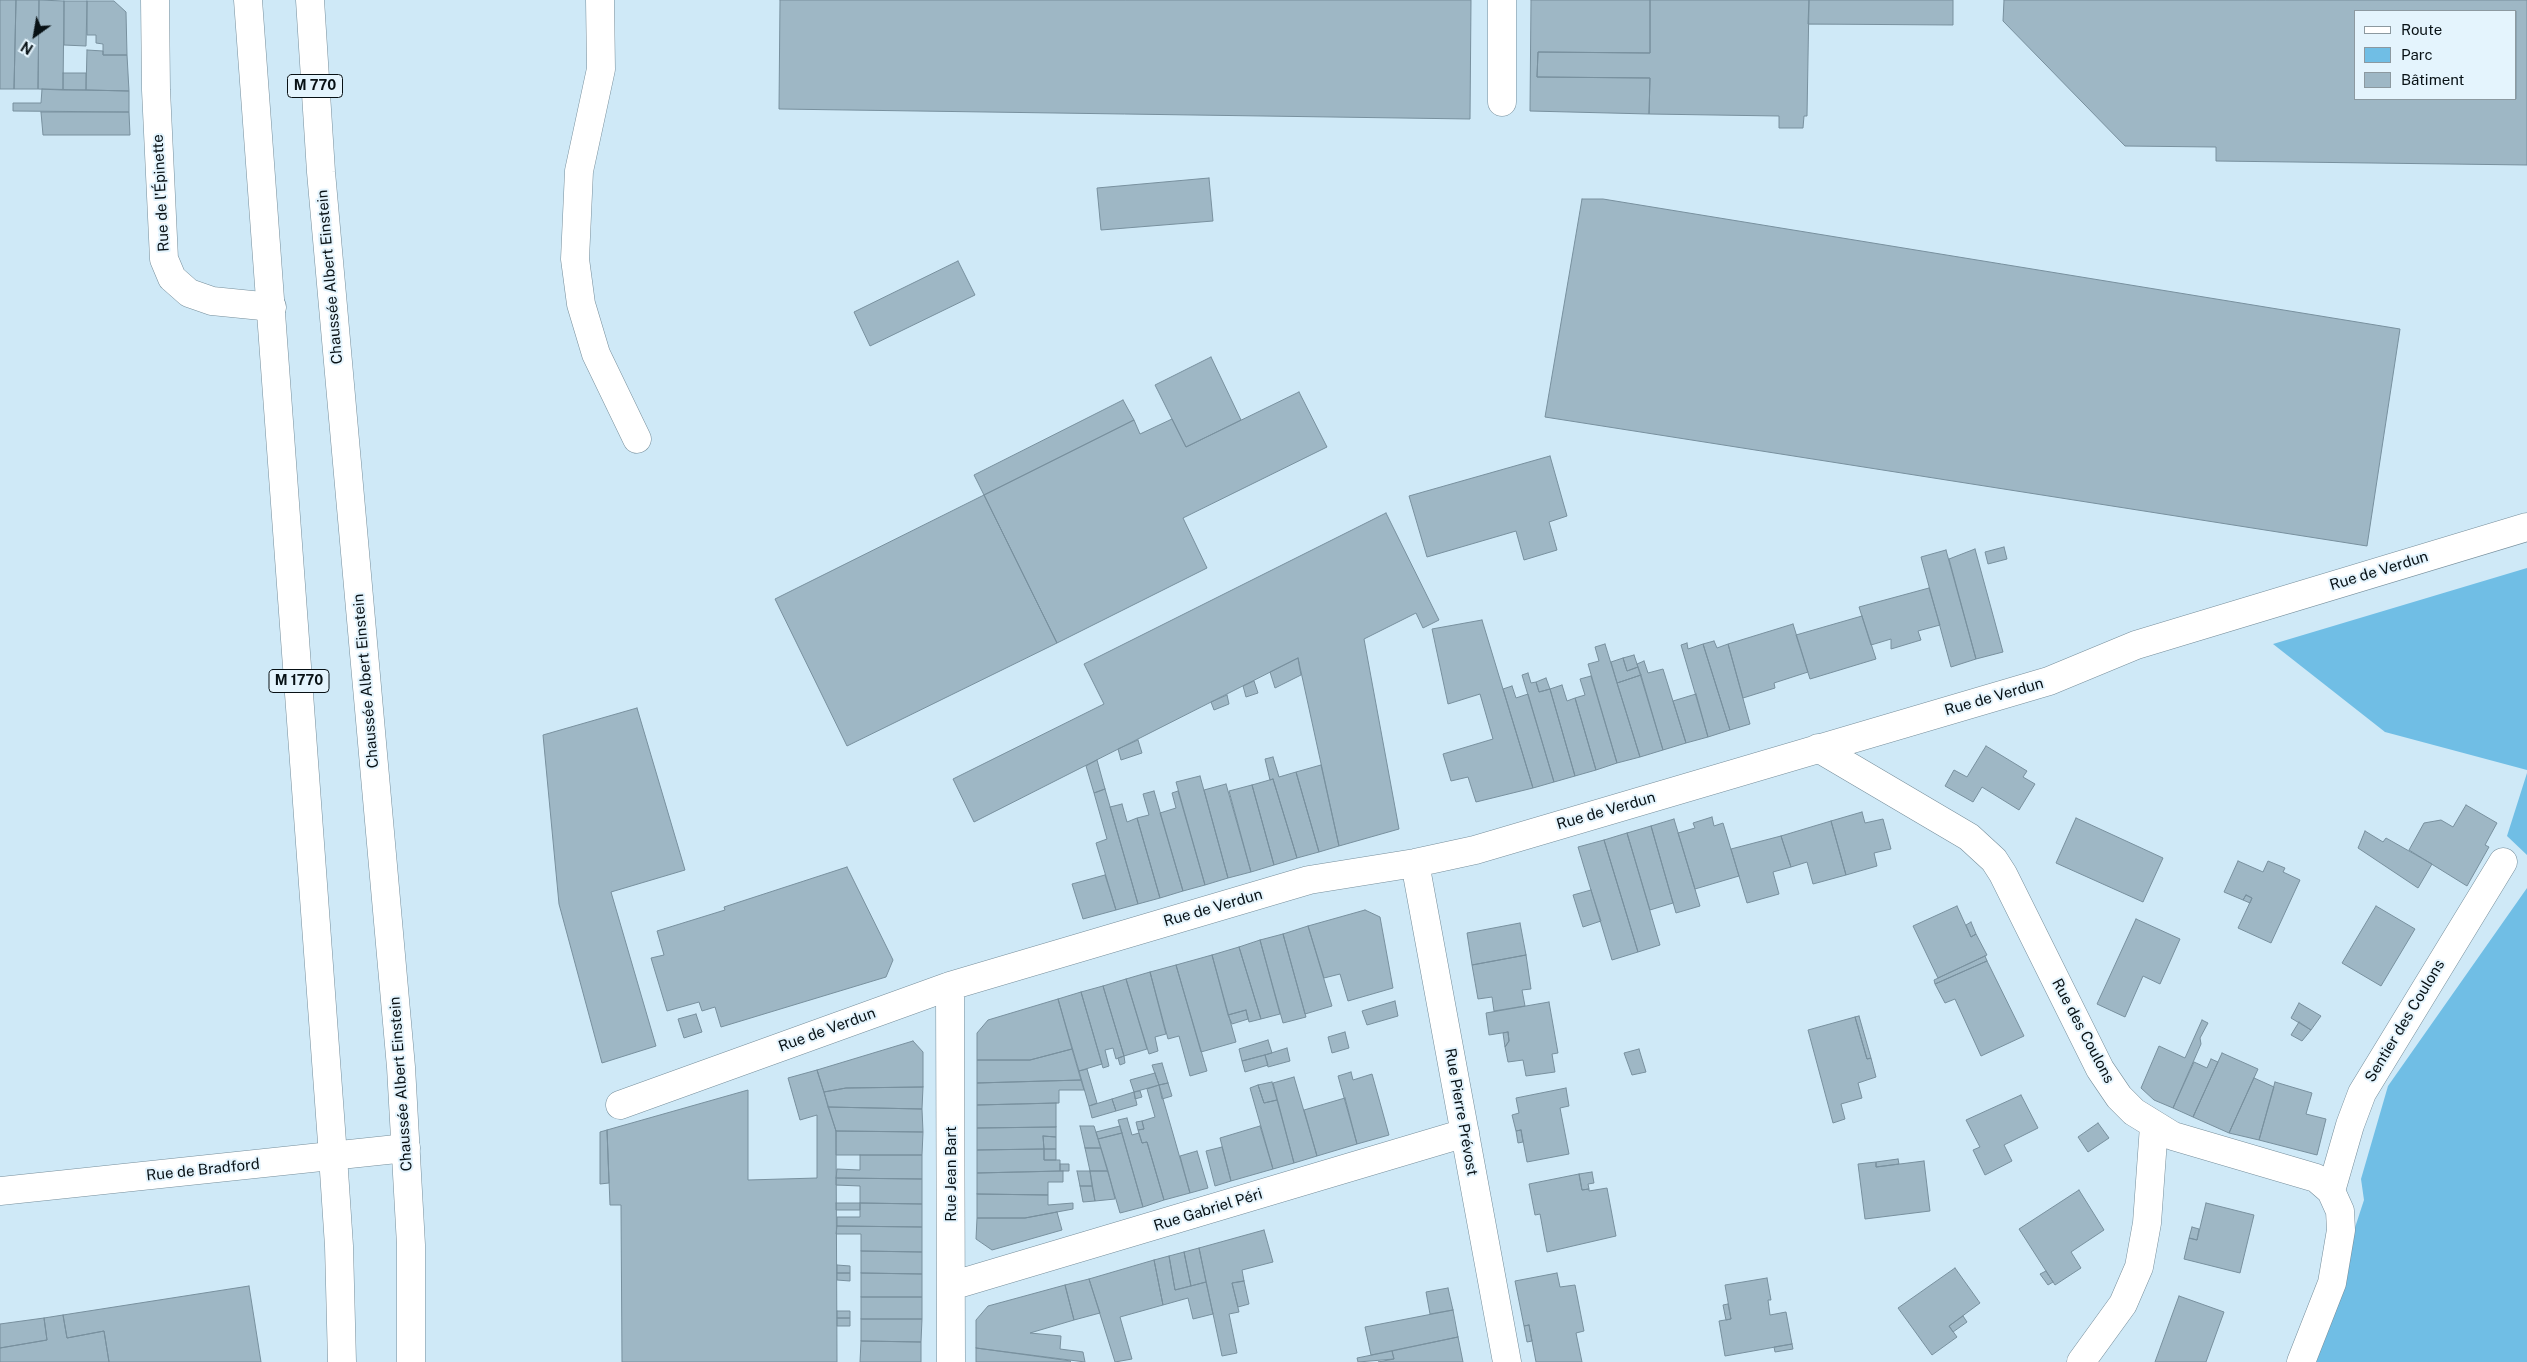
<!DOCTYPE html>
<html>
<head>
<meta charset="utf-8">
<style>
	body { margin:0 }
	#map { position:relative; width:2527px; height:1362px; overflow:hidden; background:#cfe9f7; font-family:"Public Sans",sans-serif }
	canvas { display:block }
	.legend { position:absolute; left:2354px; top:10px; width:162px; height:90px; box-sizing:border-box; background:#e4f4fd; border:1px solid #8c99a0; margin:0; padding:6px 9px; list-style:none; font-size:15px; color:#081115 }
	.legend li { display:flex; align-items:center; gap:10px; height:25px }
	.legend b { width:25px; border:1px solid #8c99a0 }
	.north { position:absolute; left:10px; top:10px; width:50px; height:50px; -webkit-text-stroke:4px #e4f4fd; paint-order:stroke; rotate:212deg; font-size:14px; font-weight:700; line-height:20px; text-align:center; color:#081115 }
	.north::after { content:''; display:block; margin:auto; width:18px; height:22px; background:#081115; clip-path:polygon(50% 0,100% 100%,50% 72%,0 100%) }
</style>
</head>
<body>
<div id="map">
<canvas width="2527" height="1362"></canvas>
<ul class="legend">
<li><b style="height:6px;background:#fff"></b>Route</li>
<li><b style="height:14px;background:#70bee5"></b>Parc</li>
<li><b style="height:14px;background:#9eb7c5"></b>Bâtiment</li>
</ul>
<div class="north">N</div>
</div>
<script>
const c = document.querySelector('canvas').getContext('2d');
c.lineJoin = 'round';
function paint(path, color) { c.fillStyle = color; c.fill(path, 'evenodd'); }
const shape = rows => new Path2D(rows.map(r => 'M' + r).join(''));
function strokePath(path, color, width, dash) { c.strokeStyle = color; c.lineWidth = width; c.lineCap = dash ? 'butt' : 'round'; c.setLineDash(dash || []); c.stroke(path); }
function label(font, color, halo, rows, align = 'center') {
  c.font = font + ' "Public Sans",sans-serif'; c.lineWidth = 4; c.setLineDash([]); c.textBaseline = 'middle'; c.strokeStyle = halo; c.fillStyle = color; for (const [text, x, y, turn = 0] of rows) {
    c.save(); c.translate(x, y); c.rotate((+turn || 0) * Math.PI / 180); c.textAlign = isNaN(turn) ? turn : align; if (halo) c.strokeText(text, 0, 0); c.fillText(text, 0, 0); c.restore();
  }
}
const green = shape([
	[2527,568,2527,770,2385,732,2273,644],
	[2527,773,2527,855,2507,836],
	[2527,888,2527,1362,2311,1362,2364,1200,2361,1179,2388,1086]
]);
const building = shape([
	[0,0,16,0,14,89,0,89,0,0],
	[16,0,39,0,38,89,14,89,16,0],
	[39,0,64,1,63,90,38,89,39,0],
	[780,0,1471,0,1470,119,779,109,780,0],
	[1531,0,1650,0,1650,53,1538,52,1537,77,1650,78,1649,114,1530,111,1531,0],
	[1650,0,1809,0,1807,116,1804,116,1803,128,1779,128,1779,116,1649,114,1650,78,1537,77,1538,52,1650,53,1650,0],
	[1809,0,1953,0,1953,25,1808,24,1809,0],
	[2004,0,2527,0,2527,165,2216,161,2216,147,2125,146,2003,21,2004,0],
	[2356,11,2516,11,2516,99,2356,99,2356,11],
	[64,1,87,1,86,46,64,45,64,1],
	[87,1,114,1,126,12,127,55,103,55,103,44,96,43,96,35,87,35,87,1],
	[87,50,103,51,103,55,127,55,129,91,86,90,87,50],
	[63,73,86,73,86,90,63,90,63,73],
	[42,89,129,91,129,112,13,111,13,103,41,103,42,89],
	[41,112,129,112,130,135,43,135,41,112],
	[1209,178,1213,221,1101,230,1097,188,1209,178],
	[1582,199,1603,199,2400,329,2367,546,1545,417,1582,199],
	[958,261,975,295,870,346,854,312,958,261],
	[1211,357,1241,420,1186,447,1155,385,1211,357],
	[1299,392,1327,447,1183,518,1207,568,1057,643,984,495,1134,420,1140,434,1172,419,1186,447,1299,392],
	[1123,400,1134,420,984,495,974,475,1123,400],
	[1550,456,1567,516,1549,522,1557,550,1524,560,1516,531,1427,557,1409,496,1550,456],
	[984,495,1057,643,847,746,775,599,984,495],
	[1386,513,1439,620,1423,628,1416,613,1364,639,1399,829,1339,846,1298,658,974,822,953,779,1104,704,1084,664,1386,513],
	[2004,547,2007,559,1988,564,1985,552,2004,547],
	[1975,549,2003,652,1976,659,1949,559,1975,549],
	[1946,550,1976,659,1951,667,1921,557,1946,550],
	[1929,588,1940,625,1918,631,1921,640,1891,649,1891,639,1871,645,1859,607,1929,588],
	[1862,616,1876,659,1810,679,1796,635,1862,616],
	[1482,620,1533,788,1476,802,1468,777,1451,781,1443,754,1493,739,1480,694,1448,704,1432,629,1482,620],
	[1793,624,1808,672,1774,683,1775,688,1743,698,1728,644,1793,624],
	[1714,641,1717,648,1728,644,1750,724,1730,730,1703,644,1714,641],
	[1687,643,1688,649,1703,644,1730,730,1708,737,1681,645,1687,643],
	[1605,644,1640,757,1617,763,1588,664,1599,661,1595,647,1605,644],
	[1634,655,1638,667,1627,671,1623,658,1634,655],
	[1298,658,1301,675,1275,688,1270,672,1298,658],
	[1623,658,1627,671,1638,667,1641,675,1617,683,1611,662,1623,658],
	[1644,661,1648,673,1663,669,1686,743,1663,750,1637,664,1644,661],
	[1528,673,1531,683,1536,682,1539,692,1550,689,1575,776,1554,782,1522,675,1528,673],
	[1641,675,1663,750,1640,757,1617,683,1641,675],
	[1591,676,1617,763,1596,770,1575,698,1585,695,1580,679,1591,676],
	[1546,678,1550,689,1539,692,1536,682,1546,678],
	[1254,681,1258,693,1246,697,1243,686,1254,681],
	[1562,685,1567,701,1575,698,1596,770,1575,776,1550,689,1562,685],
	[1512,686,1516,698,1528,694,1554,782,1533,788,1503,689,1512,686],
	[1696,694,1708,737,1686,743,1673,701,1696,694],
	[1227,695,1229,704,1214,710,1211,702,1227,695],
	[637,708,685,870,611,892,656,1046,602,1063,559,904,543,735,637,708],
	[1138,740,1142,753,1121,760,1118,749,1138,740],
	[1986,746,2027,771,2023,777,2035,784,2019,810,1982,787,1973,802,1945,786,1954,770,1967,777,1986,746],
	[1273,757,1279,777,1296,772,1319,852,1297,858,1273,779,1270,780,1265,759,1273,757],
	[1097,760,1105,789,1094,793,1086,766,1097,760],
	[1321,765,1339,846,1319,852,1296,772,1321,765],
	[1200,776,1228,878,1205,885,1176,782,1200,776],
	[1273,779,1297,858,1274,865,1252,785,1273,779],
	[1226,784,1251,872,1228,878,1204,790,1226,784],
	[1252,785,1274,865,1251,872,1229,791,1252,785],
	[1105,789,1138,904,1116,910,1096,843,1107,839,1094,793,1105,789],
	[1154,791,1183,891,1160,898,1137,818,1149,815,1143,794,1154,791],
	[1178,791,1205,885,1183,891,1160,813,1176,808,1172,793,1178,791],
	[1122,804,1127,822,1137,818,1160,898,1138,904,1110,807,1122,804],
	[2466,805,2497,823,2485,845,2489,847,2467,886,2409,850,2424,823,2441,820,2453,827,2466,805],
	[1862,812,1865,823,1883,819,1891,849,1874,853,1877,866,1846,875,1831,821,1862,812],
	[1712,817,1714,826,1723,823,1739,876,1695,889,1678,833,1695,828,1693,823,1712,817],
	[2076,818,2163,858,2143,902,2056,863,2076,818],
	[1674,819,1700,906,1676,913,1651,826,1674,819],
	[1831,821,1846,875,1813,884,1807,862,1791,867,1781,836,1831,821],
	[1651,826,1673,903,1650,910,1627,833,1651,826],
	[2365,831,2383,842,2386,838,2432,864,2418,888,2358,848,2365,831],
	[1627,833,1660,945,1638,952,1604,840,1627,833],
	[1781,836,1791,867,1773,872,1779,894,1747,903,1731,849,1781,836],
	[1604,840,1638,952,1612,960,1578,847,1604,840],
	[2238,861,2263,872,2268,861,2285,868,2283,872,2300,880,2271,943,2238,928,2252,898,2246,895,2243,900,2224,892,2238,861],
	[847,867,893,960,886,977,721,1027,715,1007,702,1011,699,1002,667,1011,651,958,664,955,657,931,725,910,724,907,847,867],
	[1105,875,1116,910,1083,919,1072,884,1105,875],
	[1591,890,1601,921,1583,927,1573,895,1591,890],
	[2246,895,2252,898,2250,903,2243,900,2246,895],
	[1957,906,1971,937,1976,934,1987,955,1938,978,1913,926,1957,906],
	[2376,906,2415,929,2381,986,2342,963,2376,906],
	[1365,910,1380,917,1393,988,1348,1001,1340,974,1324,978,1308,926,1365,910],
	[2136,919,2180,939,2160,984,2143,976,2125,1017,2097,1004,2136,919],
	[1971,922,1976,934,1971,937,1966,925,1971,922],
	[1520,923,1526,955,1472,965,1467,933,1520,923],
	[1308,926,1332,1006,1305,1014,1283,934,1308,926],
	[1283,934,1306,1017,1283,1023,1260,940,1283,934],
	[1260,940,1280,1014,1261,1019,1239,947,1260,940],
	[1239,947,1261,1019,1249,1022,1246,1010,1228,1015,1212,955,1239,947],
	[1212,955,1236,1042,1201,1052,1176,965,1212,955],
	[1526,955,1531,989,1522,990,1525,1006,1494,1011,1492,997,1478,999,1472,965,1526,955],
	[1985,956,1987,961,1935,984,1934,980,1985,956],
	[1987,961,2024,1036,1981,1056,1955,999,1945,1003,1935,984,1987,961],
	[1176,965,1207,1071,1190,1076,1179,1036,1168,1039,1150,972,1176,965],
	[1150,972,1166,1034,1155,1037,1158,1051,1149,1054,1126,979,1150,972],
	[1126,979,1147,1049,1124,1056,1103,986,1126,979],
	[1103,986,1124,1056,1116,1059,1113,1048,1105,1050,1109,1066,1103,1068,1081,992,1103,986],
	[1081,992,1102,1064,1079,1071,1058,999,1081,992],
	[1058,999,1072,1049,1030,1060,977,1060,977,1033,988,1020,1058,999],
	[1395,1001,1398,1016,1367,1025,1362,1011,1395,1001],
	[1549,1002,1558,1053,1552,1054,1555,1072,1526,1076,1523,1060,1508,1062,1505,1047,1509,1041,1508,1032,1489,1035,1486,1013,1549,1002],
	[2299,1003,2321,1016,2311,1030,2291,1018,2299,1003],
	[1246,1010,1248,1019,1232,1024,1228,1015,1246,1010],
	[696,1014,702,1032,684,1038,678,1019,696,1014],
	[1859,1016,1871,1058,1867,1059,1855,1017,1859,1016],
	[1855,1017,1867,1059,1871,1058,1876,1077,1858,1083,1862,1098,1841,1104,1845,1119,1833,1123,1808,1030,1855,1017],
	[2202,1020,2208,1023,2200,1038,2201,1044,2173,1108,2154,1100,2141,1088,2159,1046,2185,1058,2202,1020],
	[2299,1022,2311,1030,2302,1041,2291,1035,2299,1022],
	[1345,1032,1349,1048,1332,1053,1328,1037,1345,1032],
	[1508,1032,1509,1041,1505,1047,1503,1033,1508,1032],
	[1268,1040,1272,1053,1242,1061,1239,1049,1268,1040],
	[913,1041,923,1052,923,1087,846,1088,824,1092,817,1070,913,1041],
	[1287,1048,1290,1061,1268,1067,1265,1055,1287,1048],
	[1072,1049,1081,1080,977,1083,977,1060,1030,1060,1072,1049],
	[1639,1049,1646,1072,1632,1075,1624,1053,1639,1049],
	[2222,1053,2258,1069,2229,1133,2193,1117,2222,1053],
	[1265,1055,1268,1065,1245,1072,1242,1061,1265,1055],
	[1124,1056,1125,1063,1120,1065,1118,1058,1124,1056],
	[2211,1059,2218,1062,2193,1117,2173,1108,2194,1062,2207,1068,2211,1059],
	[1162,1063,1168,1083,1159,1085,1152,1065,1162,1063],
	[1087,1069,1097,1103,1089,1106,1079,1071,1087,1069],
	[817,1070,836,1131,837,1362,622,1362,621,1205,610,1205,607,1130,748,1090,748,1180,817,1178,817,1115,800,1120,788,1078,817,1070],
	[1351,1072,1353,1080,1372,1074,1389,1135,1357,1144,1338,1076,1351,1072],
	[1155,1073,1159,1085,1134,1092,1130,1080,1155,1073],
	[1294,1077,1317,1156,1294,1163,1273,1083,1294,1077],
	[2254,1078,2274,1087,2259,1140,2229,1133,2254,1078],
	[1081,1080,1084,1090,1059,1090,1059,1103,977,1105,977,1083,1081,1080],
	[1272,1082,1277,1100,1264,1103,1258,1085,1272,1082],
	[2275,1082,2312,1093,2306,1114,2326,1119,2317,1155,2259,1140,2275,1082],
	[1168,1083,1172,1096,1162,1099,1159,1085,1168,1083],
	[1159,1085,1190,1193,1164,1200,1147,1142,1142,1143,1138,1130,1144,1129,1142,1121,1155,1117,1147,1089,1159,1085],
	[1258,1085,1264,1103,1277,1100,1294,1163,1273,1169,1250,1088,1258,1085],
	[923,1087,922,1109,828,1107,824,1092,846,1088,923,1087],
	[1566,1088,1569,1106,1560,1108,1569,1154,1527,1162,1521,1130,1516,1131,1512,1115,1519,1113,1516,1098,1566,1088],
	[1140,1091,1142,1097,1135,1099,1134,1092,1140,1091],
	[1134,1092,1137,1105,1116,1111,1112,1099,1134,1092],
	[2021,1095,2038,1128,2004,1145,2012,1161,1985,1175,1973,1150,1980,1147,1966,1120,2021,1095],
	[1345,1098,1357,1144,1317,1156,1304,1110,1345,1098],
	[1112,1099,1116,1111,1092,1118,1089,1106,1112,1099],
	[1056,1103,1056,1127,977,1128,977,1105,1056,1103],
	[828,1107,922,1109,923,1132,836,1131,828,1107],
	[1127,1118,1132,1135,1139,1133,1142,1143,1147,1142,1164,1200,1143,1207,1118,1120,1127,1118],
	[1142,1121,1144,1129,1138,1130,1136,1122,1142,1121],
	[2098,1123,2109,1138,2088,1152,2078,1137,2098,1123],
	[1080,1126,1094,1126,1101,1148,1085,1148,1080,1126],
	[1120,1126,1122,1133,1098,1139,1096,1132,1120,1126],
	[1260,1126,1273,1169,1231,1181,1220,1138,1260,1126],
	[1056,1127,1056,1137,1043,1136,1044,1149,977,1150,977,1128,1056,1127],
	[607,1130,609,1183,600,1184,600,1132,607,1130],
	[1521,1130,1523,1142,1518,1143,1516,1131,1521,1130],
	[836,1131,923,1132,922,1155,836,1155,836,1131],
	[1122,1133,1143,1207,1120,1213,1098,1139,1122,1133],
	[1043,1136,1056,1137,1056,1149,1044,1149,1043,1136],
	[1222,1147,1231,1181,1215,1186,1206,1151,1222,1147],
	[1085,1148,1101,1148,1108,1171,1090,1171,1085,1148],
	[1044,1149,1056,1149,1056,1160,1044,1160,1044,1149],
	[1044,1149,1044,1160,1060,1160,1060,1171,977,1173,977,1150,1044,1149],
	[1197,1151,1208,1188,1190,1193,1180,1156,1197,1151],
	[860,1155,922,1155,922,1179,836,1178,837,1169,860,1170,860,1155],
	[1898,1159,1899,1164,1876,1167,1876,1162,1898,1159],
	[1924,1161,1930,1211,1865,1219,1858,1164,1876,1162,1876,1167,1924,1161],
	[1060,1164,1069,1164,1069,1171,1060,1171,1060,1164],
	[1063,1171,1063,1182,1048,1182,1048,1195,977,1194,977,1173,1063,1171],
	[1077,1171,1090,1171,1092,1186,1080,1186,1077,1171],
	[1090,1171,1108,1171,1115,1199,1095,1201,1090,1171],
	[1592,1172,1594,1183,1588,1184,1589,1189,1582,1190,1579,1174,1592,1172],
	[1579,1174,1582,1190,1589,1189,1589,1191,1607,1188,1616,1236,1547,1252,1540,1214,1535,1215,1529,1184,1579,1174],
	[836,1178,922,1179,922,1204,860,1203,860,1186,836,1185,836,1178],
	[1080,1186,1092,1186,1095,1201,1083,1202,1080,1186],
	[2079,1190,2104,1230,2071,1252,2081,1268,2055,1285,2019,1229,2079,1190],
	[977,1194,1048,1195,1048,1205,1073,1203,1073,1209,1025,1218,977,1218,977,1194],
	[836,1203,860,1203,860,1210,836,1210,836,1203],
	[860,1203,922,1204,922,1227,837,1226,837,1217,860,1217,860,1203],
	[2206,1203,2254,1215,2240,1273,2184,1259,2189,1238,2197,1240,2206,1203],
	[1057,1212,1062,1230,992,1250,976,1239,977,1218,1025,1218,1057,1212],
	[837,1226,922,1227,922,1252,861,1251,861,1234,836,1234,837,1226],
	[2192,1227,2199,1229,2197,1240,2189,1238,2192,1227],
	[1264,1230,1273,1262,1242,1270,1244,1281,1232,1283,1239,1312,1229,1314,1237,1353,1222,1356,1199,1248,1264,1230],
	[1199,1248,1206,1282,1191,1286,1184,1252,1199,1248],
	[861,1251,922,1252,922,1274,861,1273,861,1251],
	[1184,1252,1191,1286,1175,1290,1169,1256,1184,1252],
	[1169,1256,1175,1290,1206,1282,1213,1314,1193,1319,1188,1298,1163,1305,1154,1260,1169,1256],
	[1154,1260,1163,1305,1120,1317,1132,1359,1115,1362,1089,1279,1154,1260],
	[837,1265,850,1266,850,1273,837,1273,837,1265],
	[1955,1268,1980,1303,1949,1326,1957,1337,1932,1355,1898,1308,1955,1268],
	[2046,1271,2053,1282,2048,1285,2040,1274,2046,1271],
	[837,1273,850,1273,850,1281,837,1280,837,1273],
	[861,1273,922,1274,922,1297,861,1297,861,1273],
	[1557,1273,1560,1287,1575,1285,1584,1331,1576,1333,1582,1362,1536,1362,1529,1325,1524,1326,1515,1281,1557,1273],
	[1767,1278,1771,1300,1768,1300,1770,1315,1786,1312,1792,1344,1725,1356,1719,1321,1731,1319,1725,1285,1767,1278],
	[1089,1279,1100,1313,1074,1320,1065,1285,1089,1279],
	[1244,1281,1249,1304,1238,1307,1232,1283,1244,1281],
	[1065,1285,1074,1320,1030,1333,1061,1336,1060,1349,1083,1352,1085,1362,976,1348,976,1320,988,1306,1065,1285],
	[249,1286,261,1362,109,1362,104,1331,67,1338,63,1315,249,1286],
	[1448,1288,1453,1310,1430,1314,1426,1292,1448,1288],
	[2179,1296,2224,1312,2206,1362,2155,1362,2179,1296],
	[861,1297,922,1297,922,1319,861,1319,861,1297],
	[1728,1304,1731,1319,1726,1320,1723,1305,1728,1304],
	[1453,1310,1458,1337,1371,1355,1365,1327,1453,1310],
	[837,1311,850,1311,850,1318,837,1318,837,1311],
	[63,1315,67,1338,104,1331,109,1362,0,1362,0,1348,47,1340,44,1318,63,1315],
	[1963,1316,1967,1322,1953,1332,1949,1326,1963,1316],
	[44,1318,47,1340,0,1348,0,1324,44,1318],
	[837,1318,850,1318,850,1326,837,1326,837,1318],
	[861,1319,922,1319,921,1342,861,1341,861,1319],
	[1529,1325,1532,1341,1527,1342,1524,1326,1529,1325],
	[1458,1337,1463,1362,1378,1362,1394,1359,1392,1351,1458,1337],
	[861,1341,921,1342,921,1362,860,1362,861,1341],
	[1792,1344,1793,1349,1775,1352,1774,1347,1792,1344],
	[976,1348,1071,1361,1070,1362,976,1362,976,1348],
	[1392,1351,1394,1359,1358,1362,1357,1358,1392,1351]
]);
const minor = shape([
	[155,0,156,90,164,259,172,278,189,293,212,301,272,307],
	[600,0,601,69,579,171,575,259,581,304,596,354,637,439],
	[1502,102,1502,0],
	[1818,748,1969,837,1994,860,2003,874,2100,1069,2119,1097,2134,1112,2173,1136,2316,1178,2331,1191,2340,1211,2341,1230,2332,1283,2301,1362],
	[1415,863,1507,1362],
	[950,986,951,1362],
	[620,1105,950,986,1309,880,1415,863,1475,850,2049,681,2136,645,2527,527],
	[0,1191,406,1148],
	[2331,1191,2350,1125,2362,1093,2503,862],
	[951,1286,1465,1133],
	[2081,1362,2123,1304,2139,1267,2147,1223,2154,1126]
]);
const major = shape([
	[248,0,333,1156,339,1246,342,1362],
	[310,0,321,172,401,1067,411,1245,411,1362]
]);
const shields = [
	[315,86,55],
	[299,681,60]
];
const shieldNames = [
	["M 770",315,86],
	["M 1770",299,681]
];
const streetNames = [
	["Rue de l'Épinette",161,193,-93],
	["Chaussée Albert Einstein",330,277,-95],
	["Rue de Verdun",2379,571,-17],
	["Chaussée Albert Einstein",366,681,-95],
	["Rue de Verdun",1994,697,-16],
	["Rue de Verdun",1606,811,-16],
	["Rue de Verdun",1213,908,-16],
	["Sentier des Coulons",2405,1021,-59],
	["Rue de Verdun",827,1030,-20],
	["Rue des Coulons",2083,1031,62],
	["Chaussée Albert Einstein",401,1084,-94],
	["Rue Pierre Prévost",1461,1112,80],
	["Rue de Bradford",203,1170,-6],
	["Rue Jean Bart",951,1174,-90],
	["Rue Gabriel Péri",1208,1210,-17]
];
paint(green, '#70bee5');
paint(building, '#9eb7c5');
strokePath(building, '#78909e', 1);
strokePath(minor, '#768e9b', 29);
strokePath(major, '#768e9b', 29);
strokePath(minor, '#fff', 28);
strokePath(major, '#fff', 28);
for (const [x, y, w] of shields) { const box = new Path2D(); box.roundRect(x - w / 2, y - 11.5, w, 23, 4); c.fillStyle = '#e4f4fd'; c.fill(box); strokePath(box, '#081115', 1); }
label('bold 14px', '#081115', null, shieldNames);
label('15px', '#081115', '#e4f4fd', streetNames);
</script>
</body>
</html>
